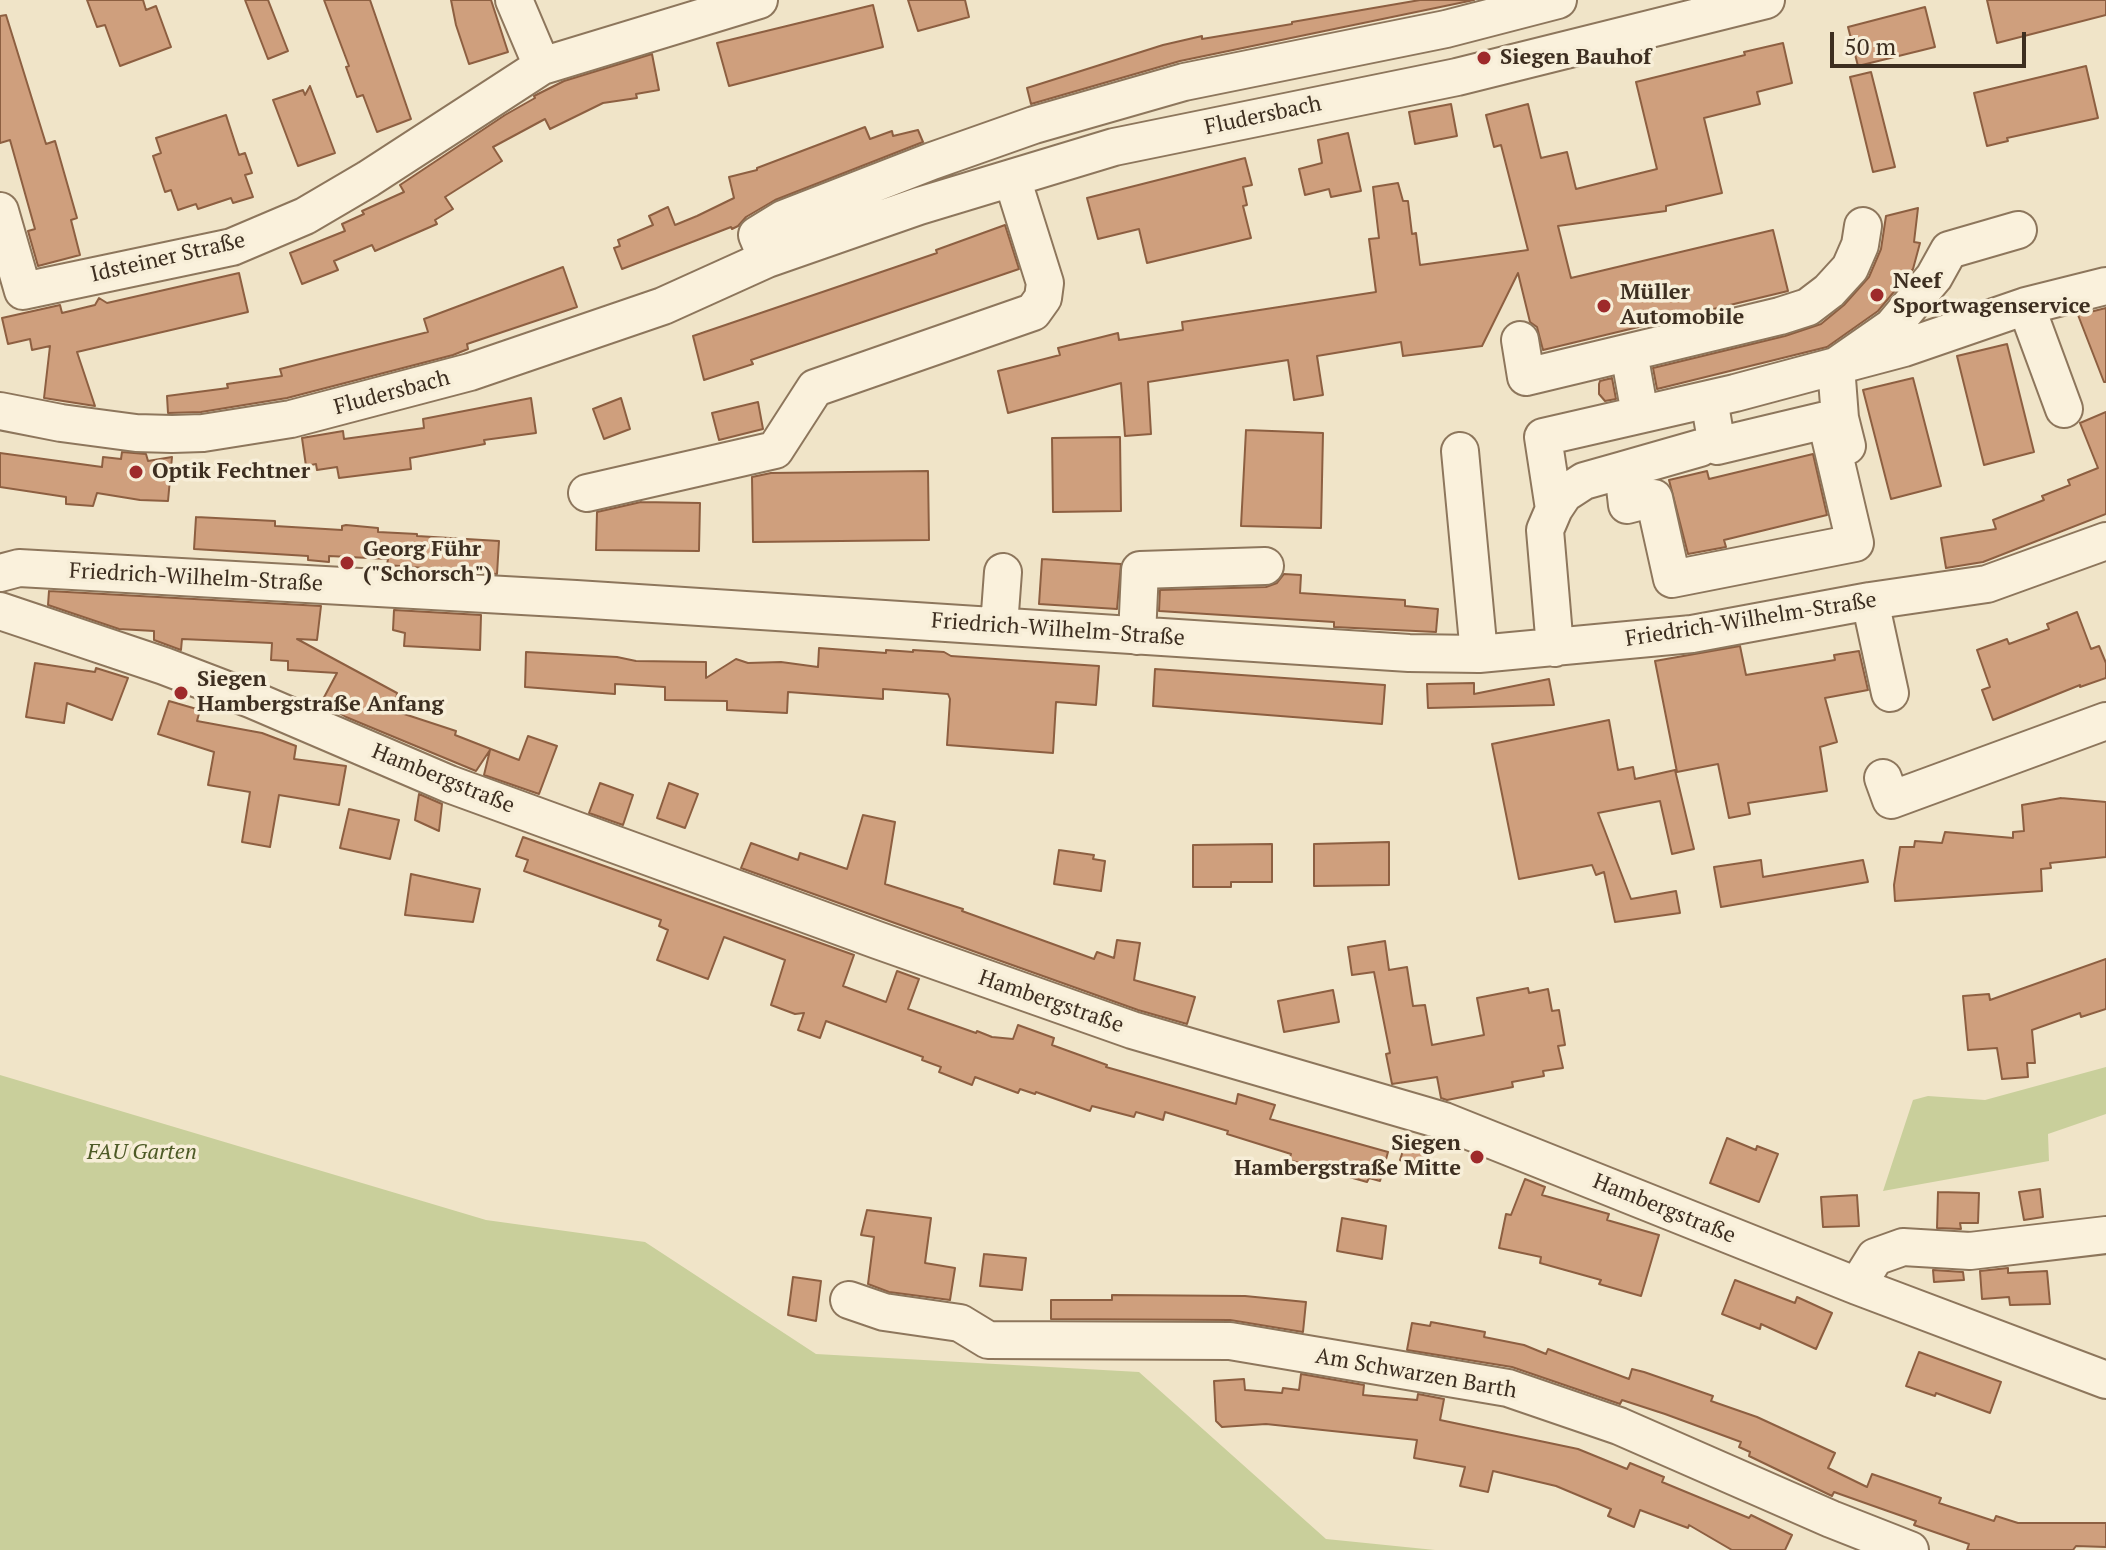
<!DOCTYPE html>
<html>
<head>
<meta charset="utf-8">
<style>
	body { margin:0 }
	#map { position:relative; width:2106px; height:1550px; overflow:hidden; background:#f0e4c8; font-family:"PT Serif",serif }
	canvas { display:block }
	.scale { position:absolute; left:1830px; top:32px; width:196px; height:36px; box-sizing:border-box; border:4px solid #3d2e20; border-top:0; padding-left:10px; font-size:24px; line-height:28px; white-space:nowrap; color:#3d2e20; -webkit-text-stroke:6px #f7eed8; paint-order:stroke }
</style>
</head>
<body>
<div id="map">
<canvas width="2106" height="1550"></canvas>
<div class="scale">50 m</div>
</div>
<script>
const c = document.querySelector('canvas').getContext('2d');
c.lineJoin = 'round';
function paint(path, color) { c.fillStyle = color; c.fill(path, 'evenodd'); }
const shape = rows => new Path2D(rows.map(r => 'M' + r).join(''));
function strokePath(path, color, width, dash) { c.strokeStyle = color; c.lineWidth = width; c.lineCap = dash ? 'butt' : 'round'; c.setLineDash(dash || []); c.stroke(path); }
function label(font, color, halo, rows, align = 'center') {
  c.font = font + ' "PT Serif",serif'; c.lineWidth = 7; c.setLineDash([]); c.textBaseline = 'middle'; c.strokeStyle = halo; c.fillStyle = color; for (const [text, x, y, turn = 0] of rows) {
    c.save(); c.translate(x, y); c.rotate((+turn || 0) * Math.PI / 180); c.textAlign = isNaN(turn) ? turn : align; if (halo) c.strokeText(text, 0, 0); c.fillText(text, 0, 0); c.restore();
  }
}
const green = shape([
	[2106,1067,2106,1114,2048,1134,2049,1161,1883,1191,1913,1100,1928,1096,1985,1100],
	[0,1075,486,1220,645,1242,816,1354,1139,1372,1326,1539,1435,1550,0,1550]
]);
const building = shape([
	[87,0,143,0,146,10,156,6,171,47,120,66,105,25,97,27,87,0],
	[245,0,268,0,288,51,268,59,245,0],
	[324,0,370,0,411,119,377,132,363,95,357,97,346,67,349,66,324,0],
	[451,0,491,0,508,52,469,64,456,25,451,0],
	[908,0,965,0,969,17,918,31,908,0],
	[1420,0,1474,0,1180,61,1031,104,1027,88,1163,45,1202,36,1202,39,1292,24,1292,22,1420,0],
	[1987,0,2106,0,2106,15,1997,43,1987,0],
	[873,5,883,47,729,86,717,43,873,5],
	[1925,7,1935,47,1858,66,1848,27,1925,7],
	[6,15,46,144,55,141,77,218,71,220,80,255,38,266,28,231,35,229,10,140,0,143,0,16,6,15],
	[1783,43,1792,83,1757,92,1760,104,1704,118,1722,193,1666,206,1666,211,1558,226,1571,278,1773,230,1788,291,1543,350,1537,327,1530,322,1518,273,1482,346,1403,356,1401,342,1317,356,1323,395,1294,400,1288,360,1148,382,1151,434,1125,436,1121,383,1008,413,998,371,1060,355,1058,348,1118,333,1119,340,1183,330,1182,322,1376,292,1369,239,1379,238,1373,187,1398,183,1403,201,1408,201,1412,234,1416,233,1420,265,1528,250,1501,145,1494,147,1486,115,1528,104,1541,158,1567,152,1576,189,1657,169,1636,82,1745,55,1744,52,1783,43],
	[652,54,659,90,636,94,637,98,603,103,550,129,545,119,493,147,502,161,445,197,453,209,435,220,437,224,375,251,372,245,334,261,338,270,302,284,290,253,345,231,342,224,364,214,362,211,404,192,400,185,505,115,535,98,534,96,564,81,652,54],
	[2086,66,2098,118,2007,138,2008,141,1987,146,1974,93,2086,66],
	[1871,72,1895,167,1873,172,1850,77,1871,72],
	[310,86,335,153,298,166,273,100,303,90,305,95,310,86],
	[1451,104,1457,136,1415,144,1409,112,1451,104],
	[226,115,239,155,245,153,252,173,245,175,253,197,233,203,231,198,198,209,196,204,178,210,171,190,165,192,153,156,161,153,156,138,226,115],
	[865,127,870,139,892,131,893,136,918,130,923,142,775,200,746,217,738,226,732,229,731,227,622,269,614,248,620,246,618,240,653,225,649,216,668,207,675,225,697,216,734,198,729,177,757,170,757,168,865,127],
	[1348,133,1361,191,1331,197,1329,189,1305,195,1299,169,1322,163,1318,140,1348,133],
	[1245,158,1252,185,1243,187,1247,205,1243,206,1251,238,1147,263,1139,229,1098,239,1087,198,1245,158],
	[1918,208,1914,242,1920,243,1913,269,1878,311,1827,347,1657,389,1653,368,1785,336,1821,324,1844,305,1869,277,1881,249,1886,216,1918,208],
	[1005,225,1019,269,751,360,753,364,704,380,693,336,937,253,936,250,1005,225],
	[563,267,577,307,467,344,468,349,453,355,287,398,201,412,168,413,167,396,228,388,227,384,282,376,280,369,428,332,424,319,563,267],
	[239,273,248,312,77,352,95,406,44,398,50,346,32,350,30,339,8,344,2,318,60,305,62,313,95,305,99,298,107,303,239,273],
	[2106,308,2106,382,2104,382,2078,315,2106,308],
	[2007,344,2034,452,1984,465,1957,356,2007,344],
	[1612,378,1616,399,1605,401,1599,394,1599,384,1600,381,1612,378],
	[1913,378,1941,486,1891,499,1863,390,1913,378],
	[531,398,536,433,484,440,485,444,410,458,411,469,339,478,337,467,317,470,316,464,306,466,302,438,343,431,344,439,424,428,423,419,531,398],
	[621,398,630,429,604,439,593,409,621,398],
	[758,402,763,429,719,440,712,413,758,402],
	[2106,412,2106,514,1983,562,1946,568,1941,538,1996,529,1993,520,2044,500,2042,496,2070,485,2068,480,2098,468,2080,423,2106,412],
	[1246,430,1323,433,1321,528,1241,526,1246,430],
	[1120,437,1121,511,1053,512,1052,438,1120,437],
	[122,452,146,454,148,461,172,457,168,501,140,500,97,493,93,506,66,504,66,497,0,487,0,453,102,467,103,457,121,459,122,452],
	[1813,454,1827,515,1724,540,1726,547,1688,554,1669,480,1707,471,1709,479,1813,454],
	[928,471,929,540,753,542,752,477,771,473,928,471],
	[641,502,700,503,699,551,596,550,597,512,641,502],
	[196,517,275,521,275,526,342,530,342,526,346,525,378,528,378,532,417,534,417,536,499,541,497,574,387,565,388,559,329,556,329,562,308,560,308,556,194,549,196,517],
	[1042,559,1121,564,1117,609,1039,604,1042,559],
	[1284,574,1301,575,1300,593,1405,600,1405,606,1438,609,1436,632,1334,627,1334,622,1159,611,1160,590,1266,587,1277,583,1284,574],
	[49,591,321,606,317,640,297,639,397,693,395,711,456,731,455,735,519,760,528,736,557,746,539,794,484,775,490,750,476,771,346,717,321,703,337,673,288,670,288,661,271,660,272,643,182,639,181,650,154,640,154,631,119,629,48,605,49,591],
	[394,610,481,615,480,650,404,646,405,633,393,630,394,610],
	[2077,612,2091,649,2099,646,2106,663,2106,678,2080,687,2080,685,1993,720,1982,690,1990,687,1977,650,2007,639,2009,644,2049,629,2047,624,2077,612],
	[1740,646,1746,675,1835,660,1834,655,1859,651,1868,690,1825,698,1837,742,1820,747,1827,791,1748,803,1750,814,1729,818,1718,764,1677,772,1655,661,1740,646],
	[819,648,886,653,886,650,913,652,913,650,944,652,951,656,1099,666,1096,705,1056,702,1053,753,947,745,950,699,948,694,883,689,883,699,788,692,787,713,727,710,727,701,665,700,665,687,615,684,615,694,525,687,526,652,617,657,636,661,706,662,706,678,736,659,748,663,781,662,818,667,819,648],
	[35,663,95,672,96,668,128,678,112,720,67,703,64,723,26,717,35,663],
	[1155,669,1385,685,1382,724,1153,706,1155,669],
	[1549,679,1554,705,1428,708,1427,684,1474,683,1474,694,1549,679],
	[169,701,200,710,197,721,262,733,296,746,294,759,346,766,339,805,279,795,270,847,242,842,250,792,208,785,214,752,158,734,169,701],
	[1609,720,1618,770,1633,767,1635,779,1675,770,1694,849,1672,854,1660,801,1598,813,1631,899,1676,891,1680,913,1615,922,1604,872,1596,875,1592,865,1519,879,1492,744,1609,720],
	[600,783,633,795,623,825,589,813,600,783],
	[669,783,698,794,685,828,657,818,669,783],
	[419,794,442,804,439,831,415,820,419,794],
	[2061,798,2106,802,2106,857,2050,863,2051,868,2041,869,2042,891,1895,901,1894,885,1900,847,1914,847,1915,841,1942,843,1945,832,2013,838,2013,832,2024,831,2022,805,2061,798],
	[349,809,399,820,390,859,340,848,349,809],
	[863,815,895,822,885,884,963,909,962,911,1094,959,1097,952,1114,958,1117,940,1140,943,1134,980,1195,997,1187,1024,1138,1010,741,868,751,843,798,860,800,853,847,869,863,815],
	[523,837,854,955,843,986,886,1002,897,971,919,979,908,1009,976,1033,977,1031,992,1037,1013,1039,1018,1025,1054,1038,1052,1045,1107,1065,1106,1067,1236,1104,1238,1094,1275,1105,1270,1119,1388,1152,1380,1181,1369,1178,1367,1182,1289,1160,1291,1154,1227,1134,1228,1131,1165,1112,1163,1120,1136,1112,1134,1117,1092,1106,1090,1111,1036,1092,1035,1094,1020,1089,1018,1093,975,1077,972,1085,939,1072,941,1067,922,1060,923,1057,826,1021,820,1038,798,1030,804,1013,795,1014,771,1005,785,960,724,937,708,979,657,960,668,930,659,926,661,920,524,871,528,860,516,856,523,837],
	[1389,842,1389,885,1314,886,1314,844,1389,842],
	[1272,844,1272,882,1231,882,1231,887,1193,887,1193,845,1272,844],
	[1059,850,1094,855,1093,859,1105,861,1101,891,1054,884,1059,850],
	[1761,860,1763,877,1863,860,1868,882,1721,907,1714,867,1761,860],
	[411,874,480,889,473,922,405,915,411,874],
	[1385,941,1389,970,1407,967,1413,1006,1425,1005,1432,1045,1484,1035,1477,998,1528,988,1529,993,1548,989,1552,1011,1559,1010,1565,1045,1558,1046,1563,1068,1543,1071,1544,1076,1512,1082,1513,1087,1447,1100,1441,1098,1437,1077,1392,1084,1386,1054,1390,1053,1374,972,1352,975,1348,947,1385,941],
	[2106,959,2106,1009,2081,1017,2080,1013,2032,1030,2035,1063,2027,1063,2028,1077,2002,1079,1997,1048,1968,1050,1963,996,1989,994,1990,1000,2106,959],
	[1333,990,1339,1022,1284,1032,1278,1001,1333,990],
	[1407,1138,1432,1147,1424,1169,1400,1160,1407,1138],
	[1727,1138,1756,1150,1757,1146,1778,1154,1759,1202,1710,1183,1727,1138],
	[1525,1179,1545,1187,1542,1195,1609,1214,1607,1220,1659,1235,1641,1296,1599,1284,1601,1280,1540,1263,1541,1257,1499,1248,1506,1214,1511,1215,1525,1179],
	[2040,1189,2043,1217,2024,1220,2019,1192,2040,1189],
	[1938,1192,1979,1193,1978,1223,1960,1223,1961,1229,1937,1228,1938,1192],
	[1857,1195,1859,1226,1823,1227,1821,1197,1857,1195],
	[867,1210,931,1218,925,1263,955,1268,950,1300,889,1292,868,1284,874,1237,861,1235,867,1210],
	[1342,1218,1386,1226,1382,1259,1337,1251,1342,1218],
	[984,1254,1026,1258,1022,1290,980,1286,984,1254],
	[2008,1268,2008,1273,2047,1271,2050,1304,2010,1305,2009,1297,1982,1299,1980,1271,2008,1268],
	[1933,1270,1963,1272,1964,1280,1934,1282,1933,1270],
	[793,1277,821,1281,816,1321,788,1315,793,1277],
	[1735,1280,1795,1303,1797,1297,1832,1313,1816,1349,1761,1324,1760,1329,1722,1314,1735,1280],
	[1112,1295,1245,1296,1306,1302,1303,1332,1230,1320,1051,1319,1051,1300,1112,1300,1112,1295],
	[1431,1322,1485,1332,1484,1337,1524,1345,1546,1354,1548,1349,1629,1379,1632,1369,1644,1372,1713,1396,1711,1401,1757,1417,1835,1453,1828,1468,1867,1487,1872,1474,1941,1498,1939,1503,1994,1521,1996,1516,2018,1523,2106,1523,2106,1547,2076,1546,2073,1550,1967,1550,1969,1544,1914,1525,1916,1521,1834,1492,1832,1496,1749,1456,1750,1452,1739,1447,1741,1442,1665,1414,1622,1400,1620,1404,1512,1367,1407,1350,1412,1323,1430,1326,1431,1322],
	[1919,1352,2001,1382,1990,1413,1936,1393,1935,1396,1906,1386,1919,1352],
	[1301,1374,1364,1385,1363,1395,1417,1400,1418,1394,1444,1399,1440,1420,1578,1449,1627,1469,1630,1463,1664,1477,1662,1482,1749,1518,1751,1515,1792,1535,1785,1550,1732,1550,1689,1525,1688,1528,1640,1510,1634,1527,1608,1516,1611,1509,1556,1486,1493,1471,1488,1492,1460,1486,1465,1467,1414,1458,1417,1440,1266,1424,1222,1427,1216,1421,1214,1381,1244,1379,1245,1390,1282,1393,1283,1388,1299,1390,1301,1374]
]);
const minor = shape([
	[514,0,542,66],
	[0,211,23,291,232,247,305,216,368,179,542,66,759,0],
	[767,259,757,235,783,219,932,161,1034,125,1184,82,1446,29,1558,0],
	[2026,306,2064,409],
	[1520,340,1526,377,1780,316,1808,307,1829,291,1850,268,1860,245,1863,226],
	[1629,353,1640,414],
	[0,411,61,423,136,433,172,434,203,433,291,419,470,372,663,306,767,259,919,206,1114,147,1457,77,1766,0],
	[1847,446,1840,418,1836,366,1904,348,2026,306,2106,286],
	[1460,451,1479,654],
	[1623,470,1700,448],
	[587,493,775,450,815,388,1033,312,1043,298,1045,283,1012,178],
	[1554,509,1564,494,1584,481,1623,470,1627,505,1654,498,1672,579,1855,543,1826,420,1717,446,1709,399],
	[0,573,19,568,576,599,1409,653,1479,654,1692,634,1870,601,1987,584,2106,541],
	[1870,601,1890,693],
	[0,611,164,666,253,700,449,784,877,940,1132,1030,1444,1121,1857,1286,2106,1380],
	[999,626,1003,572],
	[1137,636,1140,570,1265,566],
	[1555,648,1545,530,1554,509,1543,437,1735,393,1836,366,1892,327,1934,277,1949,250,2018,230],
	[1883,778,1891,800,2106,721],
	[1857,1286,1875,1257,1903,1247,1970,1251,2106,1235],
	[849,1300,884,1312,960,1323,988,1340,1230,1341,1508,1388,1619,1426,1831,1519,1910,1550]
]);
const markers = [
	[1484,58,8,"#9e2a2b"],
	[1877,295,8,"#9e2a2b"],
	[1604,306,8,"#9e2a2b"],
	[136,472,8,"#9e2a2b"],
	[347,563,8,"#9e2a2b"],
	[181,693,8,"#9e2a2b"],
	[1477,1157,8,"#9e2a2b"]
];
const poiNames = [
	["Siegen Bauhof",1500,58],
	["Neef",1893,282],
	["Sportwagenservice",1893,307],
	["Müller",1620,293],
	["Automobile",1620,318],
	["Optik Fechtner",152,472],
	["Georg Führ",363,550],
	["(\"Schorsch\")",363,575],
	["Siegen",197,680],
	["Hambergstraße Anfang",197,705],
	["Siegen",1461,1144,"right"],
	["Hambergstraße Mitte",1461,1169,"right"]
];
const streetNames = [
	["Fludersbach",1263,116,-12],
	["Idsteiner Straße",168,258,-13],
	["Fludersbach",392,393,-15],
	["Friedrich-Wilhelm-Straße",196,578,3],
	["Friedrich-Wilhelm-Straße",1751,620,-9],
	["Friedrich-Wilhelm-Straße",1058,630,4],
	["Hambergstraße",443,779,22],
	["Hambergstraße",1051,1002,19],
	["Hambergstraße",1664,1209,22],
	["Am Schwarzen Barth",1416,1374,10]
];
const parkNames = [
	["FAU Garten",142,1153]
];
paint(green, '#c9cf9b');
paint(building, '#cf9f7d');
strokePath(building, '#8d5f41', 2);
strokePath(minor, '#8d765c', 40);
strokePath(minor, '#faf1dc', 36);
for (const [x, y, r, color] of markers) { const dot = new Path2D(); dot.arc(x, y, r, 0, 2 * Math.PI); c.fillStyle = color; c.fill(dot); strokePath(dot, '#f7eed8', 3); }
label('bold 22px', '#3d2e20', '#f7eed8', poiNames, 'left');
label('22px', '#3d2e20', '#f7eed8', streetNames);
label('italic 22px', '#4d5a26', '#f7eed8', parkNames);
</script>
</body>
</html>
